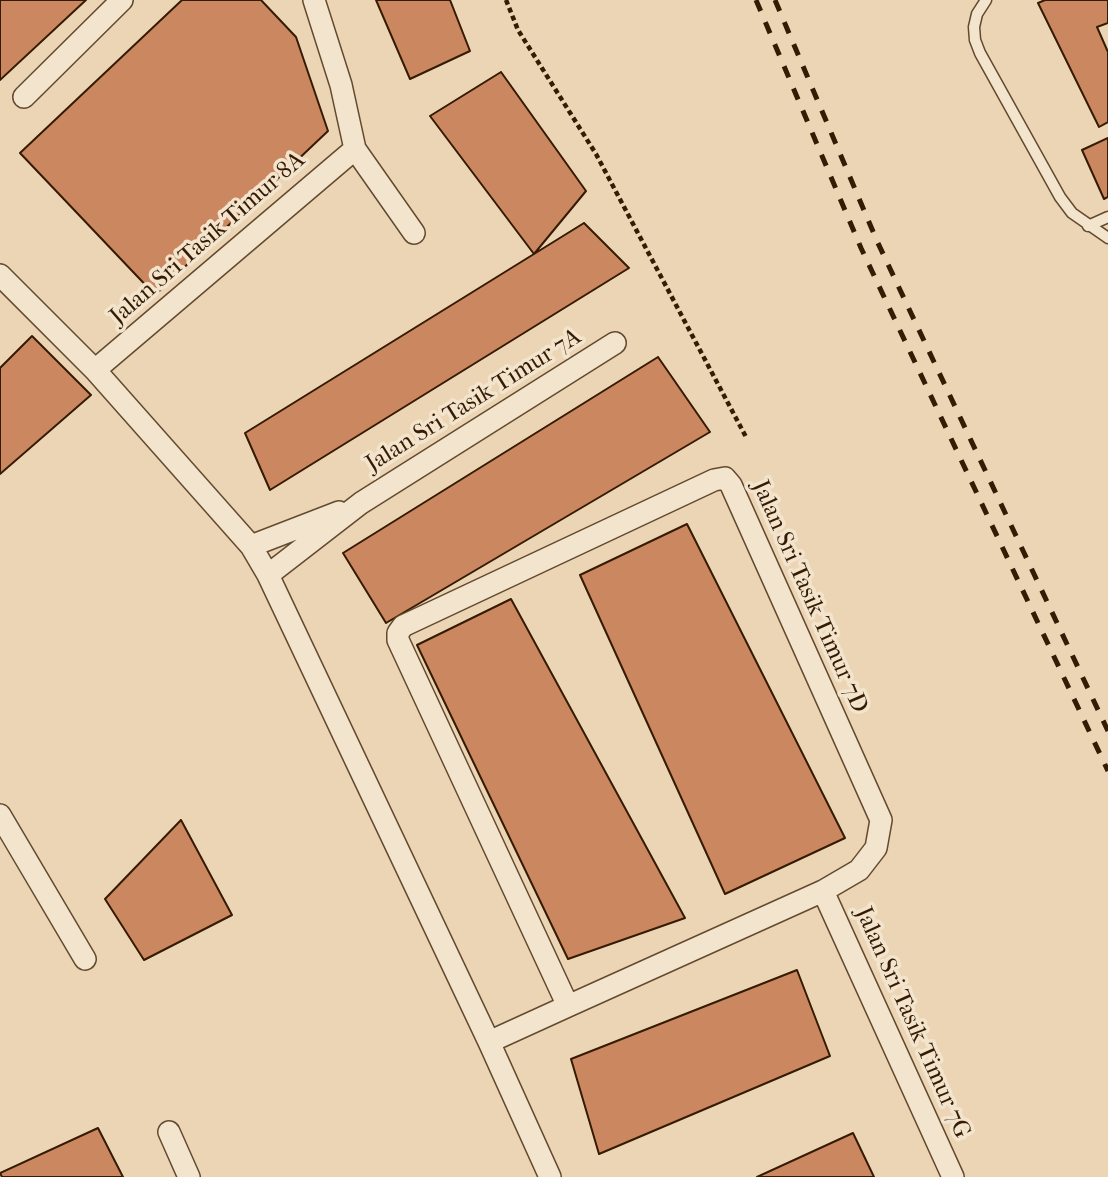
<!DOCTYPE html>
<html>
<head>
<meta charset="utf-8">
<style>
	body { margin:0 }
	canvas { display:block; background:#ecd5b4 }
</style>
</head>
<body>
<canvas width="1108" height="1177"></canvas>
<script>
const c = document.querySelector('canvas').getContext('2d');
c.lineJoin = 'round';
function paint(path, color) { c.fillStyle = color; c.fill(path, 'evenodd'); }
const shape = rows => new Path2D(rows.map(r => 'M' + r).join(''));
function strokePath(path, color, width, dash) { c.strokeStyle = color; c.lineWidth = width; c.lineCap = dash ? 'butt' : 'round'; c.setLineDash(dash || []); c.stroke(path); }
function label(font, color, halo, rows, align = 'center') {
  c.font = font + ' "IM FELL French Canon",serif'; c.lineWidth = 7; c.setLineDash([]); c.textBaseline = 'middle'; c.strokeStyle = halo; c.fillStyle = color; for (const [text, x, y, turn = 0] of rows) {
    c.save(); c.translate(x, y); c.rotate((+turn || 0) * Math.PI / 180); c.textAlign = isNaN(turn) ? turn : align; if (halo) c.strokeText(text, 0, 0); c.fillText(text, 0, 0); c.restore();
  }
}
const building = shape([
	[0,0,86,0,0,80,0,0],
	[182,0,261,0,296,37,328,131,155,295,20,153,182,0],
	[376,0,450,0,470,51,410,79,376,0],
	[1045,0,1108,0,1108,23,1097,27,1108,52,1108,122,1099,127,1038,3,1045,0],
	[501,72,586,191,534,254,430,116,501,72],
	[1108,138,1108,197,1104,199,1082,150,1108,138],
	[584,223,629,268,270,490,245,433,584,223],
	[32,336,91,395,0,474,0,368,32,336],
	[658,357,710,432,386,623,343,553,658,357],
	[687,524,845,838,725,894,580,575,687,524],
	[511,599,685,918,568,959,417,645,511,599],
	[181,820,232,915,144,960,105,899,181,820],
	[797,970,830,1056,599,1154,571,1059,797,970],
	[98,1128,123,1177,2,1177,0,1173,98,1128],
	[853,1133,874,1177,757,1177,853,1133]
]);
const path = shape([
	[506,0,518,30,596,154,746,437]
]);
const service = shape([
	[986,0,977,14,974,27,975,40,980,53,1060,197,1072,213,1108,238],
	[1088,226,1108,217]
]);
const minor = shape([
	[314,0,341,85,355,149,414,233],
	[24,97,122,0],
	[0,275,95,370,251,546,268,575,489,1042,550,1177],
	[95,370,355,149],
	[251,546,339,512],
	[268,575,361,503,615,343],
	[0,815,85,959],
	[823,891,953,1177],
	[489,1042,568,1006,823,891,859,870,876,848,881,820,731,485,725,478,714,480,403,626,398,633,398,640,568,1006],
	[169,1132,189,1177]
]);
const rail = shape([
	[756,0,861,248,1108,771],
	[775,0,877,241,1108,731]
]);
const streetNames = [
	["Jalan Sri Tasik Timur 8A",208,239,-41],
	["Jalan Sri Tasik Timur 7A",474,401,-32],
	["Jalan Sri Tasik Timur 7D",809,597,66],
	["Jalan Sri Tasik Timur 7G",912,1023,66]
];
paint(building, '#cb8760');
strokePath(building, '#351b03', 2);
strokePath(service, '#634a2f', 13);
strokePath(minor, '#634a2f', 24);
strokePath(path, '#351b03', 4.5, [5, 3.5]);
strokePath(service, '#f3e4ce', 10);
strokePath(minor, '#f3e4ce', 21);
strokePath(rail, '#351b03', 5, [12, 12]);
label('24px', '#351b03', '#f3e4ce', streetNames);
</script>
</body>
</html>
